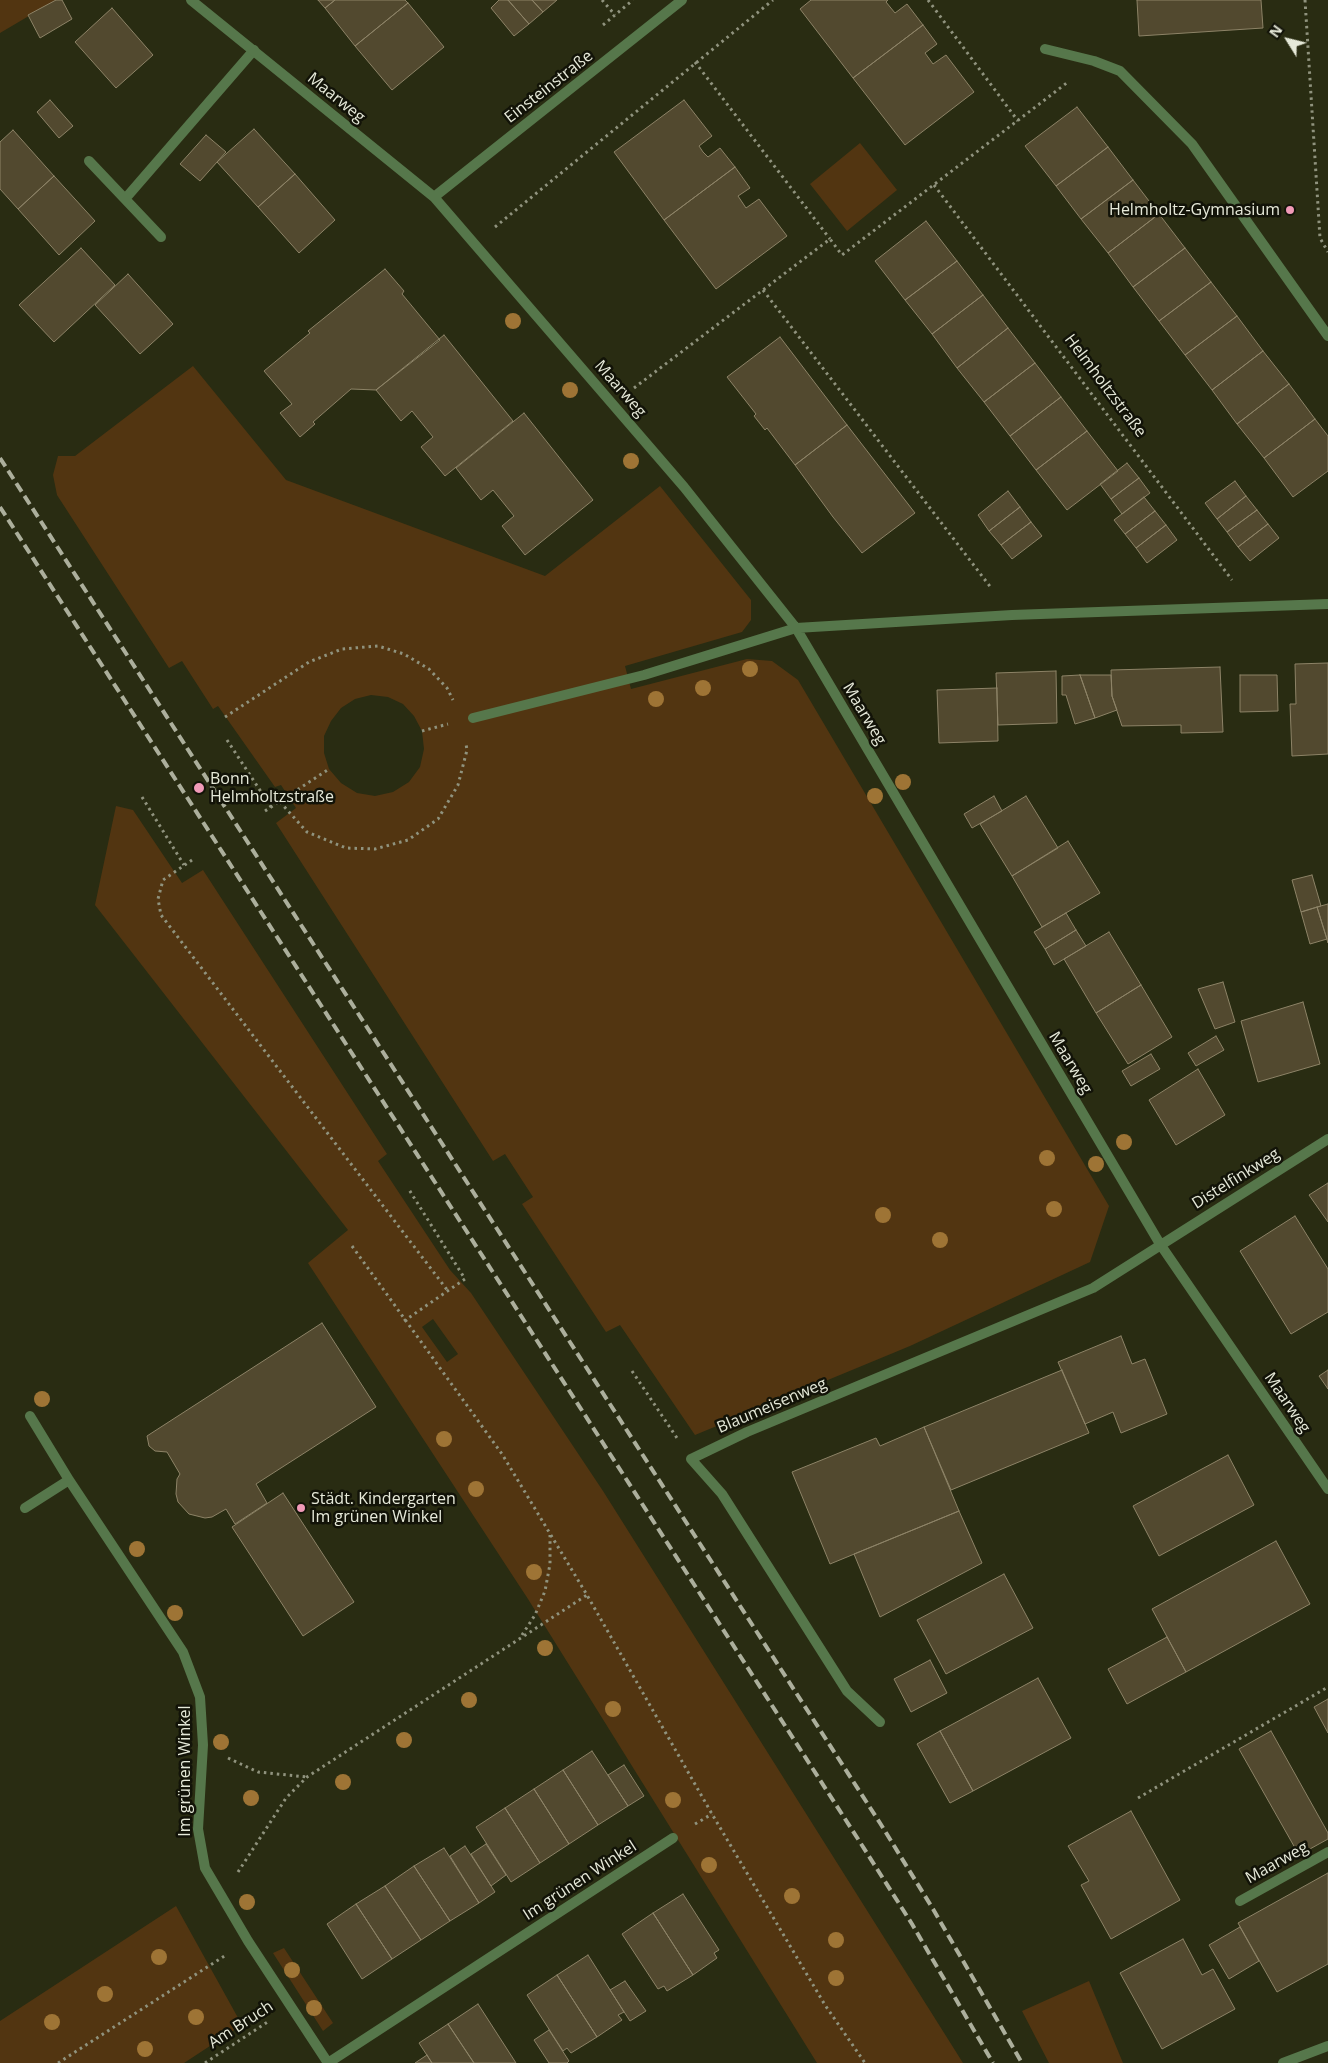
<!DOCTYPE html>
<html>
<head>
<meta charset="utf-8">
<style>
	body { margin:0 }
	#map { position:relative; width:1328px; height:2063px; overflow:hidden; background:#292c12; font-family:"Open Sans",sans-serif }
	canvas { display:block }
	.north { position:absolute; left:1263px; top:15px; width:50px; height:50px; -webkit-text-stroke:4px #121308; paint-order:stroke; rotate:306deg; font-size:14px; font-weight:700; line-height:20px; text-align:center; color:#e6e9d9 }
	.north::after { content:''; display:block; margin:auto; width:18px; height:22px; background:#e6e9d9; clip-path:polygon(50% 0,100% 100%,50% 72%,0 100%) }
</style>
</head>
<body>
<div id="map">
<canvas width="1328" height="2063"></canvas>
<div class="north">N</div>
</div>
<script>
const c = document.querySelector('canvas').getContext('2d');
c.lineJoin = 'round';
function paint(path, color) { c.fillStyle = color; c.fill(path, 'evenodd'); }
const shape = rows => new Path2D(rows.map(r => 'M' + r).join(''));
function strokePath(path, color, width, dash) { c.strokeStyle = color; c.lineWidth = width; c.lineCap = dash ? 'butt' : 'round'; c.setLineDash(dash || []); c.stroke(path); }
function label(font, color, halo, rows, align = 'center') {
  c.font = font + ' "Open Sans",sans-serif'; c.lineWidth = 5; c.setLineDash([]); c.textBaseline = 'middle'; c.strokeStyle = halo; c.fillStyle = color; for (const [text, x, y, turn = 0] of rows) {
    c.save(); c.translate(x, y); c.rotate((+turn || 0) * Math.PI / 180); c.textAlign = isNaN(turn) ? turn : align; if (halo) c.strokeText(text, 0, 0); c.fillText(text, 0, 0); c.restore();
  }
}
const green = shape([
	[0,0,56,0,0,33],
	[860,143,897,190,847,231,810,184],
	[193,366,286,480,545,576,660,486,751,600,751,620,742,632,625,666,631,689,747,659,772,661,798,680,1109,1206,1090,1262,910,1346,695,1435,620,1325,606,1332,522,1204,533,1197,505,1154,493,1161,276,823,296,808,281,785,275,787,218,706,213,709,182,661,169,668,57,495,53,475,58,456,75,456],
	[371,695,388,697,403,704,414,716,422,731,424,749,420,767,409,782,393,792,375,796,357,793,341,783,329,769,324,753,324,736,331,721,341,708,355,699],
	[116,806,133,810,182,883,203,870,387,1154,378,1161,450,1270,471,1293,603,1491,963,2063,817,2063,528,1599,308,1263,348,1230,95,905],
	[433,1319,458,1354,447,1362,422,1327],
	[176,1906,242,2025,184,2063,0,2063,0,2021],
	[284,1948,333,2023,323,2031,273,1953],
	[1089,1981,1123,2063,1049,2063,1022,2011]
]);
const building = shape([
	[56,0,62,0,72,19,40,38,28,15,56,0],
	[318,0,335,0,325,8,318,0],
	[335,0,405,0,408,3,355,46,325,8,335,0],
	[499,0,508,0,529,24,514,36,491,8,499,0],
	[508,0,532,0,543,12,529,24,508,0],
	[532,0,557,0,543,12,532,0],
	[811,0,888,0,886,2,895,13,907,4,923,25,853,78,800,9,811,0],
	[1137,0,1261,0,1263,28,1139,36,1137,0],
	[408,3,444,47,392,90,355,46,408,3],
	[112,8,153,55,116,88,75,42,112,8],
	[923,25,937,44,925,53,933,64,946,55,974,92,905,145,853,78,923,25],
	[50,100,73,126,59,138,37,112,50,100],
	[684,100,712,136,699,146,703,152,708,157,720,148,735,167,664,220,614,152,684,100],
	[1077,107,1108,147,1056,186,1025,146,1077,107],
	[254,129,295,174,258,207,217,162,254,129],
	[13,130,54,176,18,209,0,189,0,142,13,130],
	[206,135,226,152,200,181,180,164,206,135],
	[1108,147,1133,180,1081,219,1056,186,1108,147],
	[735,167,750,188,738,196,746,208,759,199,787,236,716,289,664,220,735,167],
	[295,174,335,220,299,253,258,207,295,174],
	[54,176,95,221,59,255,18,209,54,176],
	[1133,180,1159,214,1108,253,1081,219,1133,180],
	[1159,214,1185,248,1133,287,1108,253,1159,214],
	[926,221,957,261,905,300,875,261,926,221],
	[81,248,115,285,54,342,19,305,81,248],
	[1185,248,1211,282,1159,321,1133,287,1185,248],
	[957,261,983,295,932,334,905,300,957,261],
	[385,269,404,291,402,294,440,340,376,390,351,389,313,422,315,424,300,437,280,413,292,404,264,371,310,333,308,331,385,269],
	[128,274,173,324,140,354,95,305,128,274],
	[1211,282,1237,316,1185,355,1159,321,1211,282],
	[983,295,1008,328,957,368,932,334,983,295],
	[1237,316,1263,351,1212,390,1185,355,1237,316],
	[1008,328,1035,363,984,402,957,368,1008,328],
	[444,335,513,421,445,476,421,447,433,437,412,411,401,421,376,390,444,335],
	[780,337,847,425,795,465,767,428,765,430,754,416,756,414,727,377,780,337],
	[1263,351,1289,384,1237,424,1212,390,1263,351],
	[1035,363,1061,397,1010,436,984,402,1035,363],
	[1289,384,1315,419,1264,458,1237,424,1289,384],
	[1061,397,1087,431,1036,470,1010,436,1061,397],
	[524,413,593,500,525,555,502,526,514,516,493,490,481,500,456,468,524,413],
	[1315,419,1328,436,1328,471,1293,497,1264,458,1315,419],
	[847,425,915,513,862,553,833,517,795,465,847,425],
	[1087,431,1118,471,1067,510,1036,470,1087,431],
	[1127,463,1139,478,1111,499,1100,484,1127,463],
	[1139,478,1150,493,1122,514,1111,499,1139,478],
	[1235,481,1246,496,1217,519,1205,503,1235,481],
	[1008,491,1020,507,989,531,978,515,1008,491],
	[1246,496,1257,510,1227,532,1217,519,1246,496],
	[1144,497,1155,511,1125,534,1114,520,1144,497],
	[1020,507,1031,522,1001,545,989,531,1020,507],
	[1257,510,1268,524,1238,547,1227,532,1257,510],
	[1155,511,1166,525,1136,548,1125,534,1155,511],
	[1031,522,1042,536,1012,559,1001,545,1031,522],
	[1268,524,1279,538,1250,561,1238,547,1268,524],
	[1166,525,1177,540,1147,563,1136,548,1166,525],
	[1328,663,1328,754,1292,756,1290,704,1296,704,1295,664,1328,663],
	[1220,667,1223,732,1181,733,1181,725,1122,726,1112,696,1111,670,1220,667],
	[1056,671,1057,723,998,725,996,673,1056,671],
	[1080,675,1095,718,1075,724,1066,695,1062,695,1062,676,1080,675],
	[1080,675,1111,675,1112,696,1117,710,1095,718,1080,675],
	[1240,675,1277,675,1278,711,1240,712,1240,675],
	[997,688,998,741,939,743,937,690,997,688],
	[994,796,1002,811,972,828,964,814,994,796],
	[1026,796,1058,848,1012,876,980,824,1026,796],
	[1068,841,1100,893,1042,927,1012,876,1068,841],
	[1312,875,1321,906,1301,912,1292,880,1312,875],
	[1328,904,1328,943,1317,907,1328,904],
	[1317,907,1327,939,1310,944,1301,912,1317,907],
	[1066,913,1076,930,1045,949,1034,932,1066,913],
	[1076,930,1086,946,1054,965,1045,949,1076,930],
	[1109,932,1141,985,1096,1013,1064,959,1109,932],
	[1223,982,1235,1022,1215,1029,1198,989,1223,982],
	[1141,985,1172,1037,1128,1064,1096,1013,1141,985],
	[1303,1002,1320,1064,1258,1082,1241,1021,1303,1002],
	[1216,1036,1224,1050,1196,1066,1188,1053,1216,1036],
	[1151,1054,1160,1069,1131,1086,1122,1071,1151,1054],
	[1198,1069,1225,1115,1176,1145,1149,1100,1198,1069],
	[1328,1183,1328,1222,1309,1195,1328,1183],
	[1295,1216,1328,1269,1328,1312,1291,1334,1240,1251,1295,1216],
	[322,1323,376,1407,256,1484,267,1503,235,1524,226,1509,212,1517,205,1518,189,1514,178,1502,176,1494,177,1479,180,1474,167,1452,155,1451,149,1446,147,1436,322,1323],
	[1121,1336,1132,1364,1145,1359,1167,1414,1121,1433,1113,1412,1085,1424,1058,1362,1121,1336],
	[1062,1370,1089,1433,951,1490,924,1427,1062,1370],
	[1328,1370,1328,1389,1319,1376,1328,1370],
	[924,1427,959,1511,830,1564,792,1472,876,1438,880,1446,924,1427],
	[1228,1455,1254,1505,1159,1556,1133,1506,1228,1455],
	[283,1493,354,1602,303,1636,232,1527,283,1493],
	[959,1511,982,1563,880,1617,854,1554,959,1511],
	[1276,1541,1310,1604,1186,1672,1152,1609,1276,1541],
	[1004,1574,1033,1628,946,1674,917,1620,1004,1574],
	[1167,1637,1186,1672,1127,1704,1108,1669,1167,1637],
	[930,1660,947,1693,911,1712,894,1679,930,1660],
	[1038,1678,1071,1738,973,1791,940,1731,1038,1678],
	[1328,1699,1328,1733,1314,1707,1328,1699],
	[940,1731,973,1791,950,1803,917,1744,940,1731],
	[1271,1731,1328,1833,1328,1839,1299,1855,1239,1749,1271,1731],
	[592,1751,628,1806,598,1825,563,1770,592,1751],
	[624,1765,644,1796,628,1806,608,1775,624,1765],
	[563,1770,598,1825,569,1844,534,1789,563,1770],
	[534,1789,569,1844,540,1863,505,1808,534,1789],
	[505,1808,540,1863,511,1882,476,1827,505,1808],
	[1131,1811,1180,1900,1111,1939,1081,1885,1089,1881,1068,1846,1131,1811],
	[486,1844,506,1875,491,1886,471,1854,486,1844],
	[465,1846,495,1892,479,1903,450,1856,465,1846],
	[444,1848,479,1903,450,1921,414,1866,444,1848],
	[414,1866,450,1921,421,1940,385,1886,414,1866],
	[1328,1873,1328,1964,1277,1992,1238,1923,1328,1873],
	[385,1886,421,1940,392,1959,356,1904,385,1886],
	[683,1894,719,1950,714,1953,717,1958,693,1975,653,1913,683,1894],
	[356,1904,392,1959,362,1979,327,1924,356,1904],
	[653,1913,693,1975,667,1991,664,1986,658,1989,622,1934,653,1913],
	[1240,1927,1259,1961,1229,1979,1209,1945,1240,1927],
	[1183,1939,1202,1975,1213,1969,1235,2009,1162,2049,1120,1973,1183,1939],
	[588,1955,624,2012,618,2015,622,2020,597,2037,557,1975,588,1955],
	[557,1975,597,2037,571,2053,567,2048,563,2051,527,1995,557,1975],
	[625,1981,646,2011,630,2021,610,1990,625,1981],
	[478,2004,516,2063,474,2063,448,2024,478,2004],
	[448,2024,474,2063,432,2063,419,2043,448,2024],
	[549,2030,569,2061,567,2063,549,2063,534,2040,549,2030],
	[427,2055,432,2063,415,2063,427,2055]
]);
const path = shape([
	[602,0,615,15],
	[928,0,1018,121],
	[1305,0,1320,238,1328,252],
	[603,25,633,0],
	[695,62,830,239],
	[934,185,1232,580],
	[495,227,773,0],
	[763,290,992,589],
	[634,388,830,239,842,255,1068,82],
	[225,717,309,662,342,649,378,646,404,654,429,669,447,688,453,700],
	[422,731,448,724],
	[227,740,271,807],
	[142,797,184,865],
	[280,802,307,832,346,848,375,849,408,840,438,819,458,785,467,750,466,744],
	[265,811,329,769],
	[192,860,163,880,158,899,161,915,448,1291],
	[352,1246,502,1454,587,1595,712,1814,825,2005,865,2063],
	[404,1321,465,1279,408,1188],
	[632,1371,677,1438],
	[522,1635,535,1615,545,1591,550,1564,550,1535],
	[228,1758,258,1772,307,1777],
	[1138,1798,1328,1687],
	[695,1824,712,1814],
	[238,1872,286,1798,307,1777,587,1595],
	[58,2063,226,1955],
	[205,2063,269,2021]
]);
const service = shape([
	[1045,49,1094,61,1120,71,1192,144,1328,336],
	[89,161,161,237],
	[125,199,254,50],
	[473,718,644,675,796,628],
	[1240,1901,1328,1852],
	[1283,2063,1328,2046]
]);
const minor = shape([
	[191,0,434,197,684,487,796,628,1160,1244,1328,1489],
	[434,197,682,0],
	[796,628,1012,615,1328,604],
	[30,1416,69,1480,183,1652,200,1697,203,1745,198,1829,205,1868,248,1941,328,2063],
	[25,1508,69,1480],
	[880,1722,847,1691,722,1494,691,1459,747,1432,1093,1288,1328,1139],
	[328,2063,673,1838]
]);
const rail = shape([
	[0,458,880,1823,933,1909,1022,2063],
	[0,507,858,1839,912,1924,993,2063]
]);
const trees = [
	[513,321],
	[570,390],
	[631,461],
	[750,669],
	[703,688],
	[656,699],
	[903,782],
	[875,796],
	[1124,1142],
	[1047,1158],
	[1096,1164],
	[1054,1209],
	[883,1215],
	[940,1240],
	[42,1399],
	[444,1439],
	[476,1489],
	[137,1549],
	[534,1572],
	[175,1613],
	[545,1648],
	[469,1700],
	[613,1709],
	[404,1740],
	[221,1742],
	[343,1782],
	[251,1798],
	[673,1800],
	[709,1865],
	[792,1896],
	[247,1902],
	[836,1940],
	[159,1957],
	[292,1970],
	[836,1978],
	[105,1994],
	[314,2008],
	[196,2017],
	[52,2022],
	[145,2049]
];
const markers = [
	[1290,210,5,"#f09ab7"],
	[199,788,6,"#f09ab7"],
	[301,1508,5,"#f09ab7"]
];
const streetNames = [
	["Einsteinstraße",549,87,-38],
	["Maarweg",336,98,39],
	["Helmholtzstraße",1105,386,53],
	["Maarweg",620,389,49],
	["Maarweg",864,714,59],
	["Maarweg",1070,1063,59],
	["Distelfinkweg",1236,1179,-32],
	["Maarweg",1287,1403,56],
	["Blaumeisenweg",772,1406,-23],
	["Im grünen Winkel",185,1771,-90],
	["Maarweg",1277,1863,-29],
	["Im grünen Winkel",580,1881,-33],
	["Am Bruch",241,2025,-33]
];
const poiNames = [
	["Helmholtz-Gymnasium",1280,210,"right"],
	["Bonn",210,779],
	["Helmholtzstraße",210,797],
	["Städt. Kindergarten",311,1499],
	["Im grünen Winkel",311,1517]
];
paint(green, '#523511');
paint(building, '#52492f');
strokePath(building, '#8d8367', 1);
strokePath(path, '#90937e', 3, [2.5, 4]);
strokePath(service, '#56774b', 10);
strokePath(minor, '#56774b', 10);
strokePath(rail, '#acaf9c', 4, [10, 5]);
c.fillStyle = '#9e7435';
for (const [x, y] of trees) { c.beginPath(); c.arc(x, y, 8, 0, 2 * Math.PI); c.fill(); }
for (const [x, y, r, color] of markers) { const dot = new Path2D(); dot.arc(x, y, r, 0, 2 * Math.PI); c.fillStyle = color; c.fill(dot); strokePath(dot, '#121308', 2); }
label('16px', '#e6e9d9', '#121308', streetNames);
label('16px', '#e6e9d9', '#121308', poiNames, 'left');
</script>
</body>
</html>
